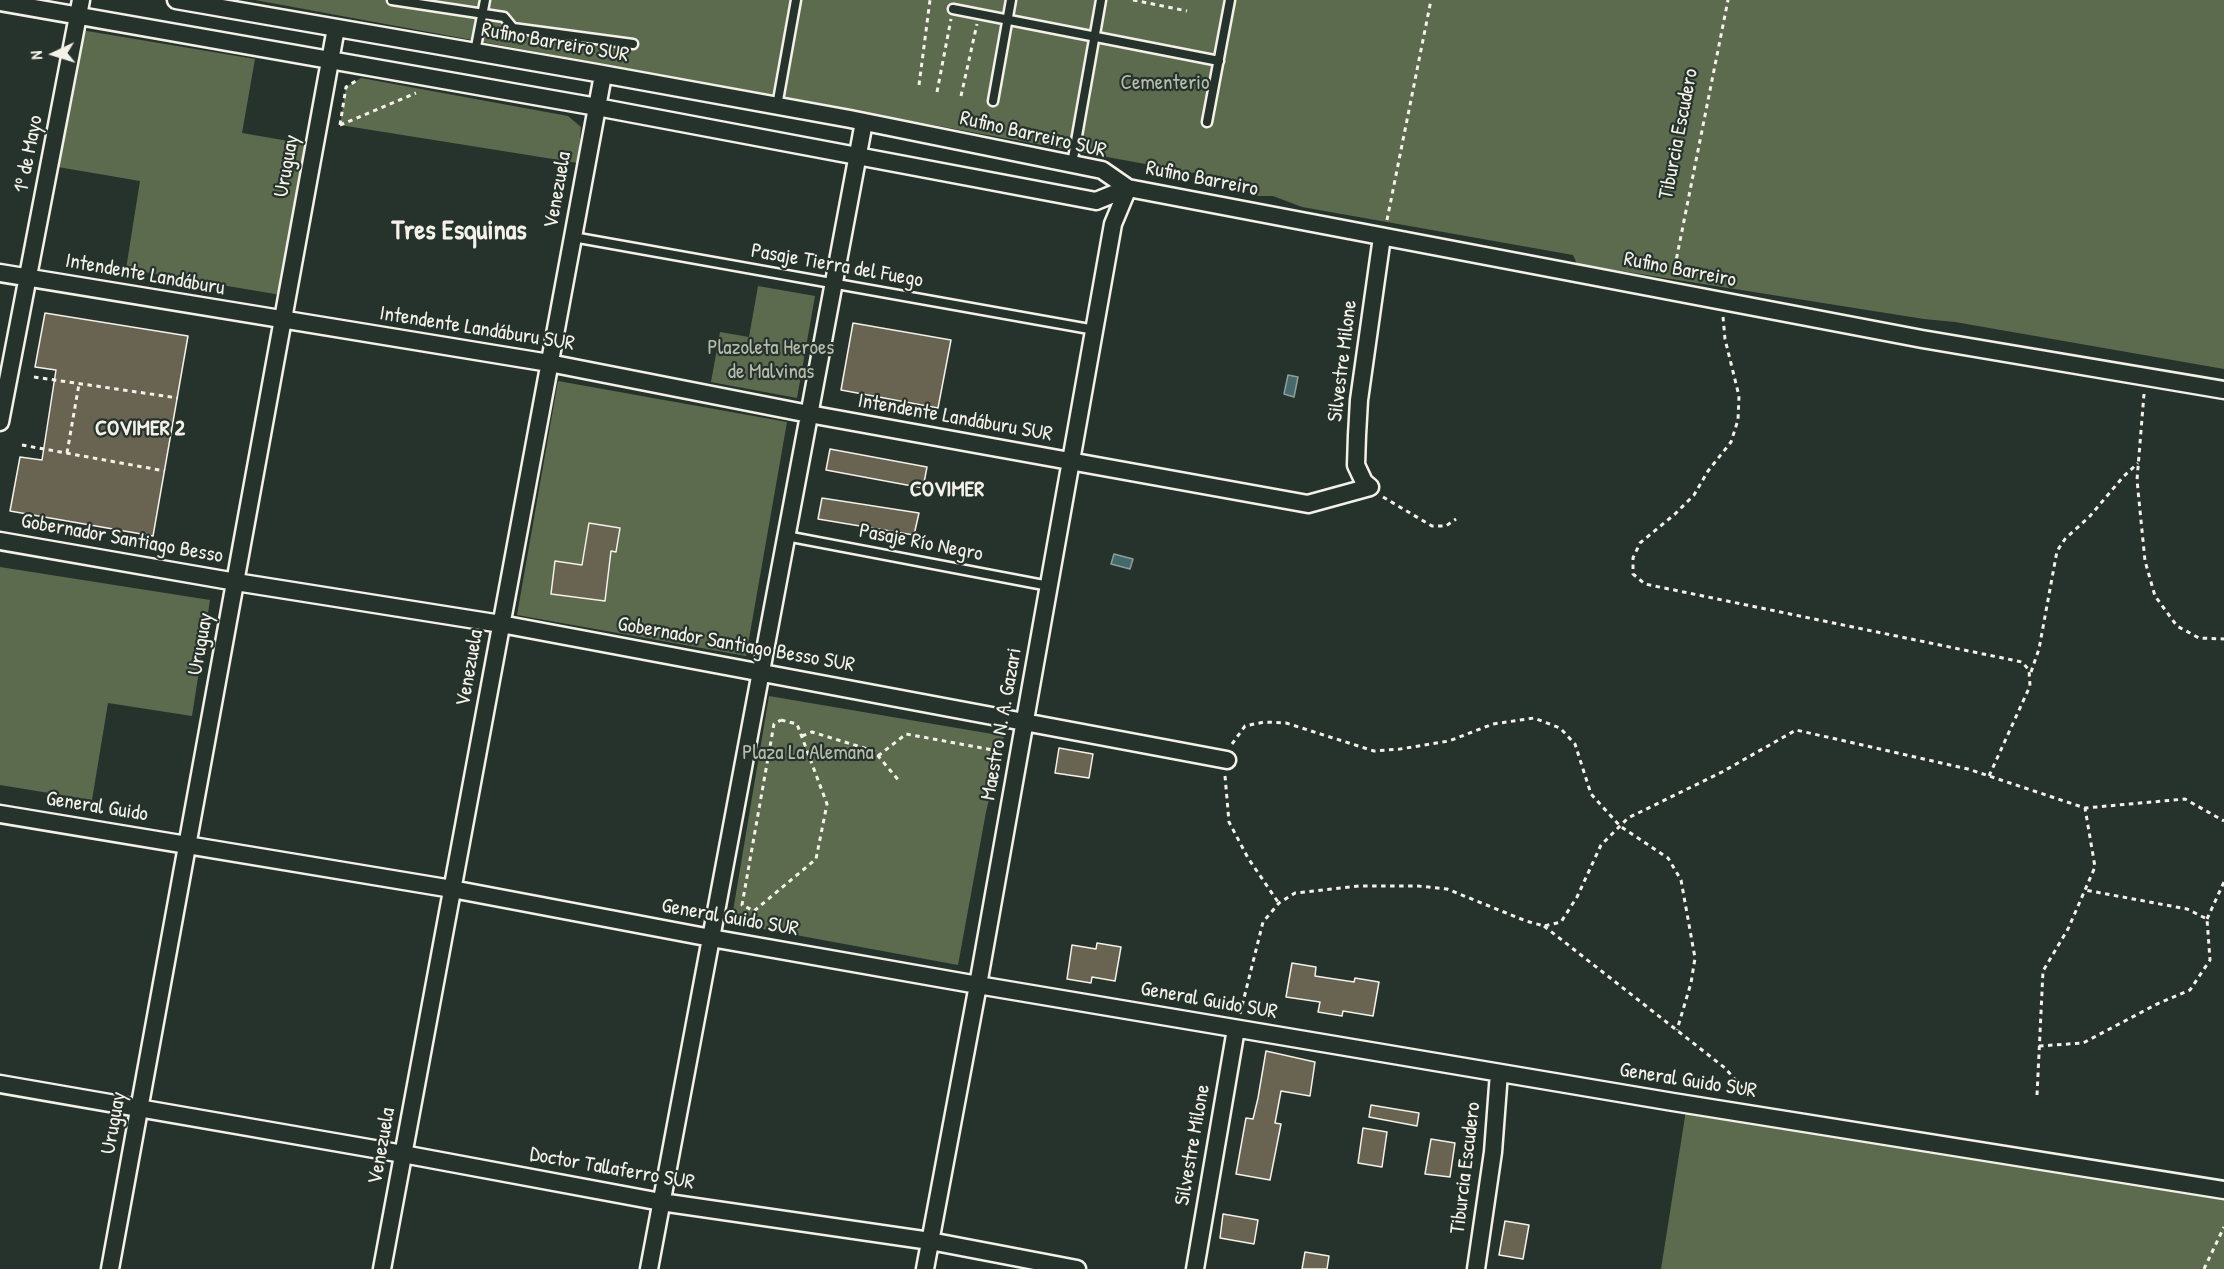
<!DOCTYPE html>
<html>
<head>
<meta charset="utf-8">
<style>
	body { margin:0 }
	#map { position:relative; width:2224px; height:1269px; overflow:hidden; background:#26332d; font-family:"Patrick Hand",sans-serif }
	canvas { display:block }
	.north { position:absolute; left:24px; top:24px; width:60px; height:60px; -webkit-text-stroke:4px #26332d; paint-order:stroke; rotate:266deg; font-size:16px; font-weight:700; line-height:24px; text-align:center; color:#f4f1e8 }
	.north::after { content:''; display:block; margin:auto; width:21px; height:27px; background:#f4f1e8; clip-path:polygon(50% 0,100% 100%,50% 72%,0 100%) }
</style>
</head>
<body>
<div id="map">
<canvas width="2224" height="1269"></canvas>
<div class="north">N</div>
</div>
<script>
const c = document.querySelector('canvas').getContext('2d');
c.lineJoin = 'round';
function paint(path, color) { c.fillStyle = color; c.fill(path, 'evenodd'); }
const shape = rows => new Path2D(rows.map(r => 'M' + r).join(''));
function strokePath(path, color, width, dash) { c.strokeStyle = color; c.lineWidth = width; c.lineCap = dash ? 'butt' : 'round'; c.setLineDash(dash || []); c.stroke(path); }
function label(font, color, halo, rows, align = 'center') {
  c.font = font + ' "Patrick Hand",sans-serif'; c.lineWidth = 4.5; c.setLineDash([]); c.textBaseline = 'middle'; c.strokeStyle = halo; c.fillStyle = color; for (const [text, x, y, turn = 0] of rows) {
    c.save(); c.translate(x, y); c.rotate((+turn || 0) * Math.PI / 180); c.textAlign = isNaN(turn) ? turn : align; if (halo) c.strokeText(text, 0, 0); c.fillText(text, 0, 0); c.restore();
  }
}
const green = shape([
	[255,0,2224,0,2224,369,1955,322,1924,319,1577,264,1573,255,1302,207,1273,196,1258,196,1232,180],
	[81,30,255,59,242,133,306,144,281,295,126,269,140,181,58,167],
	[361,78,568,116,581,127,578,163,340,125,346,87],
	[758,286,815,296,797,398,711,382,720,332,749,337],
	[558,381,787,422,746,656,517,615],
	[0,567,210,600,192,716,108,703,92,800,0,785],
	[769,696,1004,736,986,812,958,965,731,923],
	[1687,1104,2224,1190,2224,1269,1661,1269]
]);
const water = shape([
	[1288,375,1298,377,1294,397,1284,394,1288,375],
	[1114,554,1133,559,1130,569,1111,564,1114,554]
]);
const building = shape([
	[45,313,188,336,153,536,10,511,20,457,42,460,56,370,35,367,45,313],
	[853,323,951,340,938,408,841,390,853,323],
	[830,449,927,467,923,488,826,470,830,449],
	[822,498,919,513,914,535,818,519,822,498],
	[589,523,620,528,616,552,611,551,605,601,551,594,555,561,582,565,589,523],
	[1059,748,1093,754,1089,778,1055,773,1059,748],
	[1097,943,1121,947,1115,981,1092,977,1091,983,1067,979,1072,945,1096,949,1097,943],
	[1292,963,1316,967,1315,976,1354,982,1355,978,1379,982,1373,1016,1343,1011,1342,1016,1318,1012,1320,1002,1286,997,1292,963],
	[1266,1051,1315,1062,1310,1096,1281,1091,1275,1123,1281,1124,1270,1180,1236,1174,1246,1118,1253,1119,1258,1098,1266,1051],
	[1371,1105,1419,1113,1417,1126,1369,1117,1371,1105],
	[1363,1128,1387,1132,1382,1167,1358,1163,1363,1128],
	[1431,1139,1455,1143,1450,1177,1425,1174,1431,1139],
	[1223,1214,1258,1220,1254,1244,1220,1238,1223,1214],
	[1505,1221,1529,1225,1523,1259,1499,1255,1505,1221],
	[1305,1252,1329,1256,1327,1269,1302,1269,1305,1252]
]);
const path = shape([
	[1133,0,1187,11],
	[919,85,930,0],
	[937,92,951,19],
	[961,96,977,24],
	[340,125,346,87,356,81],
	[340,125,416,93],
	[1387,220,1431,0],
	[1673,276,1728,0],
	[1723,317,1725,339,1739,396,1738,420,1731,442,1708,471,1694,495,1675,514,1640,543,1633,558,1633,574,1645,584,2022,662,2029,670,2030,686,1989,776],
	[34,377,178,398],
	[2144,394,2137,480,2145,561,2155,596,2177,626,2199,638,2224,639],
	[22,445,165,471],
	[67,453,79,384],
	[1383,497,1432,526,1446,526,1456,519],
	[2031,672,2039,649,2057,551,2065,539,2090,516,2123,477,2138,463],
	[781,720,797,724,827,804,816,859,754,911,742,905,774,724,781,720],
	[802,736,812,732,874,751,900,782],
	[1232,744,1245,726,1264,722,1286,723,1374,751,1400,749,1449,741,1493,724,1534,718,1560,728,1575,744,1591,794,1620,826,1668,858,1681,880,1695,958,1691,983,1677,1030],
	[878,756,906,734,993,750],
	[1225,776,1229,822,1248,858,1278,902],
	[2207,919,2224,882],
	[1544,926,1725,1068,1745,1091,1745,1096],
	[1240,1014,1263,922,1279,903,1295,893,1359,886,1418,886,1447,889,1526,921,1544,926,1561,922,1577,897,1601,845,1628,818,1722,772,1796,730,1968,769,2085,808,2185,799,2224,821],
	[2039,1046,2083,1043,2157,1004,2190,990,2210,960,2207,919,2187,909,2085,890],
	[2037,1095,2043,971,2068,929,2095,867,2085,808],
	[2204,1269,2224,1227]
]);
const service = shape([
	[392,0,504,17,513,28,633,44],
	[953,9,1219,61],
	[475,52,485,0],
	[993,101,1011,0],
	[777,106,796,0],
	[1207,122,1230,0],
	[1072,164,1101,0],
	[573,237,1095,330],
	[786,536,1049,586]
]);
const minor = shape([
	[176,0,591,72,850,119,1102,170,1128,188,1922,339,2224,390],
	[0,2,597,107,1096,201,1128,188],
	[0,273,549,363,809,414,1308,504,1370,487],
	[0,422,81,0],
	[1370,487,1364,482,1356,465,1357,435,1359,400,1382,237],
	[0,541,236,582,501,624,1227,760],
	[0,814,452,889,711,938,978,985,1673,1102,2224,1190],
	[0,1084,403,1154,661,1202,930,1241,1077,1269],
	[110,1269,336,28],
	[382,1269,603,75],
	[649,1269,864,122],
	[925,1269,978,985,1113,224,1128,188],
	[1195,1269,1236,1029],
	[1476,1269,1493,1152,1499,1073]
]);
const streetNames = [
	["Rufino Barreiro SUR",555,43,10],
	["Tiburcia Escudero",1679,134,-79],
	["Rufino Barreiro SUR",1033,135,13],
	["1º de Mayo",29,154,-79],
	["Uruguay",287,166,-80],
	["Rufino Barreiro",1202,179,11],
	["Venezuela",558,190,-80],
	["Pasaje Tierra del Fuego",837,266,10],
	["Rufino Barreiro",1680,270,11],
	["Intendente Landáburu",145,275,10],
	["Intendente Landáburu SUR",477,329,9],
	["Silvestre Milone",1343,361,-83],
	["Intendente Landáburu SUR",955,418,10],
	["Gobernador Santiago Besso",122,539,10],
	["Pasaje Río Negro",921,543,11],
	["Uruguay",201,644,-80],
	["Gobernador Santiago Besso SUR",736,645,10],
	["Venezuela",470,668,-80],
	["Maestro N. A. Gazari",1002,724,-80],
	["General Guido",97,807,9],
	["General Guido SUR",730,918,10],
	["General Guido SUR",1209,1001,10],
	["General Guido SUR",1688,1081,9],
	["Uruguay",114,1123,-80],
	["Silvestre Milone",1193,1145,-80],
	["Venezuela",382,1146,-80],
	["Tiburcia Escudero",1466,1168,-83],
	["Doctor Tallaferro SUR",612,1169,10]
];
const parkNames = [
	["Cementerio",1165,83],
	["Plazoleta Heroes",771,348],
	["de Malvinas",771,372],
	["Plaza La Alemana",808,753]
];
const neighbourhoodNames = [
	["COVIMER 2",140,429],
	["COVIMER",947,490]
];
const districtNames = [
	["Tres Esquinas",459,232]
];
paint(green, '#5c6b4e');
paint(water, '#46696c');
strokePath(water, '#8c9f9e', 1.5);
paint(building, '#696452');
strokePath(building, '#f4f1e8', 1.5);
strokePath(service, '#f4f1e8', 13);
strokePath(minor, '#f4f1e8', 21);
strokePath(path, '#f4f1e8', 3, [4.5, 4.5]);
strokePath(service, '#26332d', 8);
strokePath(minor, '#26332d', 16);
label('21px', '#f4f1e8', '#26332d', streetNames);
label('21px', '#b7bbaa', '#26332d', parkNames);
label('bold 22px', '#f4f1e8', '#26332d', neighbourhoodNames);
label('bold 27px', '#f4f1e8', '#26332d', districtNames);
</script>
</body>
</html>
